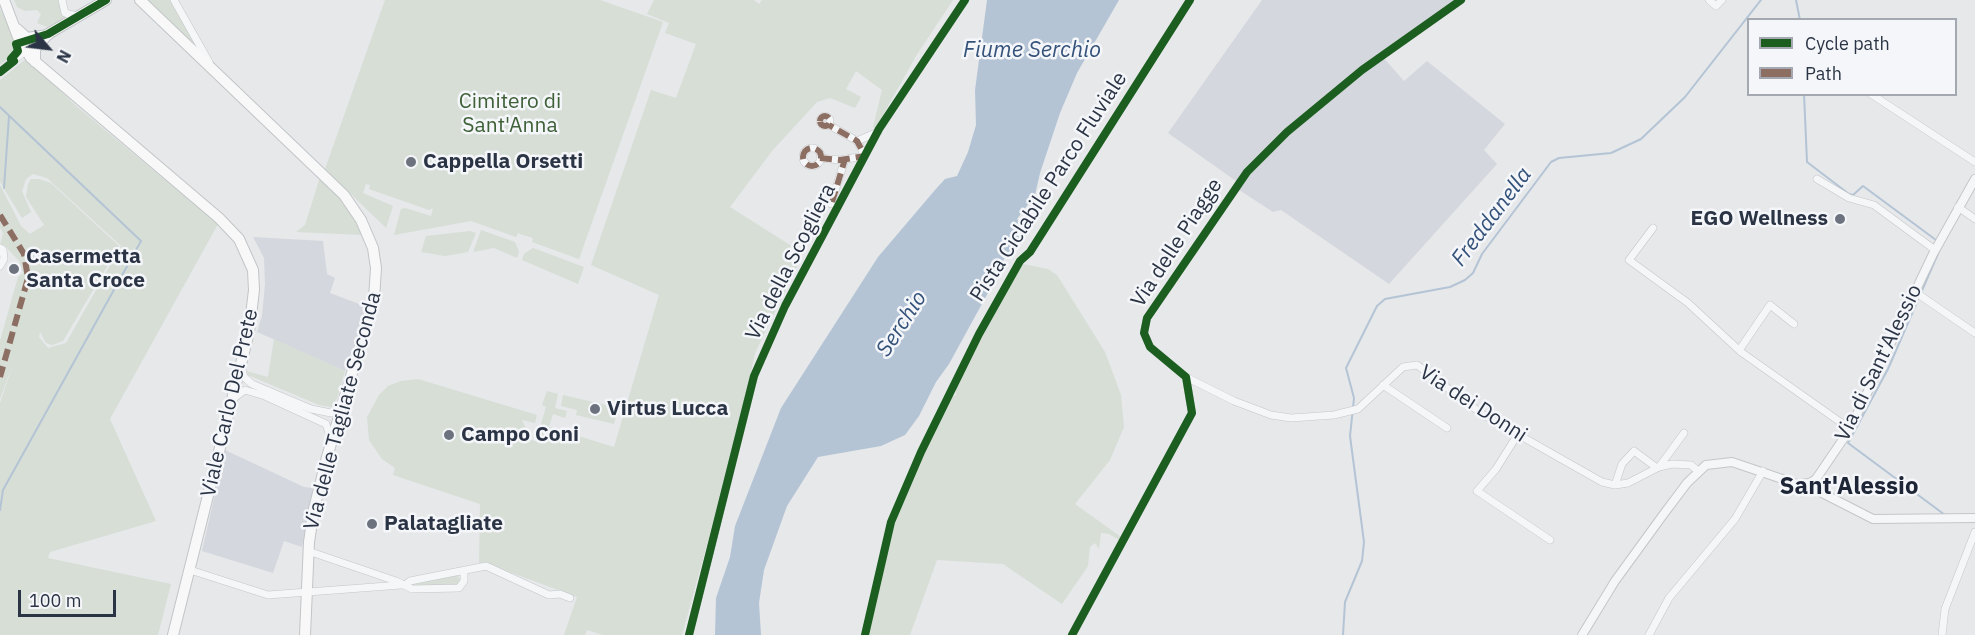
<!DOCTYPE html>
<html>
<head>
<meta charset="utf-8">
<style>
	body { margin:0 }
	#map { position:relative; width:1975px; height:635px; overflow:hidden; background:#e6e8ea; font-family:"IBM Plex Sans",sans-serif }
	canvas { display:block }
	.legend { position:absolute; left:1747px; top:18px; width:210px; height:78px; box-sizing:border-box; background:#f4f6f9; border:2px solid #a4a8b1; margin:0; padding:8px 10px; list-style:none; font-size:18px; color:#2b3445 }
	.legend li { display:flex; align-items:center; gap:12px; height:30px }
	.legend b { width:30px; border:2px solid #a4a8b1 }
	.north { position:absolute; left:18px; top:18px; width:60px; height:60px; -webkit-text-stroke:4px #f4f6f9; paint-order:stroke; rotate:118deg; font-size:16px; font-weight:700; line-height:24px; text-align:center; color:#2b3445 }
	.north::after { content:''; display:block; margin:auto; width:21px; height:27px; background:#2b3445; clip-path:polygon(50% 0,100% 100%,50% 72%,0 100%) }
	.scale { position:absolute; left:18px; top:590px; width:98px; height:27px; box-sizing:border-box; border:3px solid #2b3445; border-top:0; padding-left:8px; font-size:18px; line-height:21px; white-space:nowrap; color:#2b3445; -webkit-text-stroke:4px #f4f6f9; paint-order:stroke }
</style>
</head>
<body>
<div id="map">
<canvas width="1975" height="635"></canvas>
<ul class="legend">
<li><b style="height:8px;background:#1b5e20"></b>Cycle path</li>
<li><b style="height:8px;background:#8d6e63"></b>Path</li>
</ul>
<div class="north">N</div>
<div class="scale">100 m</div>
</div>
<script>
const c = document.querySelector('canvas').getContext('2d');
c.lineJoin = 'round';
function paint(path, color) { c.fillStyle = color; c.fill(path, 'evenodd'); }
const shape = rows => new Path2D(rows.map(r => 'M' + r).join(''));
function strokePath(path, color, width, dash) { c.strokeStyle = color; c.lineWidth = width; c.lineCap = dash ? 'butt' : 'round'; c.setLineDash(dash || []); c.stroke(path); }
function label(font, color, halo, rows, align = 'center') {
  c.font = font + ' "IBM Plex Sans",sans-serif'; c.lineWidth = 5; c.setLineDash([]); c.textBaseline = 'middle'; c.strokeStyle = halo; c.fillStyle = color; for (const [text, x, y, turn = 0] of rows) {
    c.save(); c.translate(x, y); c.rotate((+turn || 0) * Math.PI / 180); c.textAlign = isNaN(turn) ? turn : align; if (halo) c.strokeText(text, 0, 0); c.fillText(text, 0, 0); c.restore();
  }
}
const built = shape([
	[1262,0,1457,0,1381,55,1404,81,1427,61,1505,124,1484,150,1497,164,1389,284,1281,210,1273,212,1233,186,1236,181,1168,133],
	[253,237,323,241,327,274,335,278,330,293,367,307,345,371,257,332,262,316,265,284,264,258],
	[225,450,304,487,313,488,302,547,284,541,273,573,202,551]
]);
const green = shape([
	[14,0,60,0,61,13,66,18,47,27,37,23,41,14,37,10,25,11,17,7],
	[146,0,171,0,200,50],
	[385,0,600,0,663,22,579,259,532,242,533,238,520,234,518,233,516,237,471,221,394,235,401,209,405,208,431,216,433,208,429,210,369,189,370,185,366,184,363,193,393,206,386,228,325,169],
	[654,0,754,0,759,4,762,0,953,0,916,56,875,129,873,127,882,90,856,71,846,89,861,97,855,108,830,98,817,102,772,151,730,207,790,245,798,265,755,353,738,432,682,635,603,635,587,630,585,635,564,635,577,597,485,563,479,564,480,504,393,475,395,468,382,459,369,440,367,417,379,395,388,386,401,381,418,379,537,415,535,423,522,420,531,440,536,441,546,407,542,405,547,391,558,394,555,408,567,411,565,418,553,414,549,427,614,447,659,295,591,265,651,90,676,98,696,44,665,33,669,23,647,14],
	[0,9,20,49,0,65],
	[27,58,75,105,218,224,110,419,156,521,50,552,48,558,171,584,158,635,0,635,0,403,14,361,0,399,0,341,18,277,23,273,19,261,5,246,0,245,3,233,0,228,0,185,21,226,30,234,44,225,26,197,28,184,31,179,39,179,51,183,119,246,63,341,52,345,46,343,40,332,39,337,48,348,66,343,121,246,47,178,33,174,26,179,22,191,31,212,22,218,0,182,0,80],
	[320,177,346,205,362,235,296,232,305,225],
	[481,230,515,242,519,252,517,258,494,248,473,252],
	[470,231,476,233,468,252,445,256,421,252,426,236],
	[533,248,584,267,578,284,522,260,524,254],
	[1023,264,1048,269,1057,275,1105,352,1121,395,1124,427,1110,460,1075,504,1121,537,1119,540,1109,534,1101,533,1099,549,1095,543,1090,547,1088,566,1062,604,1003,564,937,560,910,635,867,635,896,515,949,398,956,395,956,384,981,335],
	[274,339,345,371,337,399,331,407,319,405,248,375,246,371,268,377],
	[563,395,618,408,614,424,576,415,577,410,561,406],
	[457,574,461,581,458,586,411,587,410,583]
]);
const water = shape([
	[987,0,1119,0,1077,73,1060,113,1040,173,1035,195,1017,219,1022,225,1021,235,1004,259,995,280,949,364,936,382,919,416,905,435,881,446,818,457,787,506,764,570,759,603,761,635,715,635,716,598,730,557,735,526,781,408,878,257,935,190,945,179,957,176,968,152,976,125,975,90]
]);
const stream = shape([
	[1796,0,1800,20],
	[1804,94,1807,162,1849,194,1853,195,1863,186,1936,240],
	[0,107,141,241,3,490,0,510],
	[4,188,9,116],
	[1940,249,1888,369,1848,443,1945,515],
	[1343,635,1345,602,1362,561,1364,542,1350,436,1354,398,1346,368,1377,306,1385,299,1450,287,1465,280,1473,273,1482,254,1551,162,1559,158,1611,153,1641,139,1685,97,1761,0]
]);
const minor = shape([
	[62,0,65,13,77,16],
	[174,0,209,62],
	[1709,0,1716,6,1722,0],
	[0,72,25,51],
	[1871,94,1975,162],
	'820 121a5 5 0 1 1 10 0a5 5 0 1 1-10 0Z',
	[857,141,878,132],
	'803 157a9 9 0 1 1 18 0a9 9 0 1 1-18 0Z',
	[820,158,840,160,865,156,857,141,829,125],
	[1817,179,1849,198,1874,205,1935,250],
	[831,204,845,159],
	[1958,207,1975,219],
	[1653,228,1629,260,1688,303,1741,352,1850,429],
	[0,248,3,250,4,259,0,266],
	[1915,292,1975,333],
	[1740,349,1770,305,1794,324],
	[242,369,244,377,252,384,311,409,331,413,341,403],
	[1186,377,1234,401,1271,415,1291,418,1334,415,1358,409,1403,367,1417,365,1482,414,1602,482,1615,485,1628,483,1659,467,1672,464,1691,465,1698,471],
	[1383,385,1447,428],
	[234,398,245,390,265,396,326,424,331,439],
	[1518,434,1496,469,1477,491,1550,540],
	[1659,467,1684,433],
	[1615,485,1622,464,1634,451,1657,468],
	[308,551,396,581,412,589,459,588,464,581,464,572],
	[190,570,268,595,401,585],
	[406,584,410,581,486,566,549,595,560,594,570,598],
	[689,635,754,376,785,306,879,129,965,0],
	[1072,635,1192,413,1186,377,1150,347,1144,333,1147,318,1247,172,1287,132,1362,70,1461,0],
	[1649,635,1669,598,1735,519,1763,471],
	[1942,635,1945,609,1975,532]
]);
const tertiary = shape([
	[1810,483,1822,493,1873,519,1975,518],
	[1582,635,1615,581,1663,515,1687,483,1706,465,1732,462,1797,484,1810,483,1816,479,1850,429,1933,254,1975,179]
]);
const primary = shape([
	[4,0,18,37,31,58,219,218,239,239,253,270,254,290,249,332,173,635],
	[140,0,344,195,361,220,373,248,376,268,374,299,327,457,314,509,309,542,305,635],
	[17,29,27,38,48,35],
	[35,62,35,49,48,34,106,0]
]);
const quiet = shape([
	'820 121a5 5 0 1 1 10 0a5 5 0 1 1-10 0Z',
	'803 157a9 9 0 1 1 18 0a9 9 0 1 1-18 0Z',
	[820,158,840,160,865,156,857,141,829,125],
	[832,202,845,159],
	[0,215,24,254,28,278,0,377]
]);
const cycleway = shape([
	[0,72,14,61,11,59,18,51,16,44,48,34,106,0],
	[689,635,754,376,785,306,879,129,965,0],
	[865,635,891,522,921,452,979,334,1020,261,1030,252,1190,0],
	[1072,635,1192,413,1186,377,1150,347,1144,333,1147,318,1247,172,1287,132,1362,70,1461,0]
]);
const markers = [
	[411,162,6,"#6c737f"],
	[1840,219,6,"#6c737f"],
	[14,269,6,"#6c737f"],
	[595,409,6,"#6c737f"],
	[449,435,6,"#6c737f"],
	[372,524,6,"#6c737f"]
];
const parkNames = [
	["Cimitero di",510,102],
	["Sant'Anna",510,126]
];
const poiNames = [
	["Cappella Orsetti",423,162],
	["EGO Wellness",1828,219,"right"],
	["Casermetta",26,257],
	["Santa Croce",26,281],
	["Virtus Lucca",607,409],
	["Campo Coni",461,435],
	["Palatagliate",384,524]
];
const streetNames = [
	["Pista Ciclabile Parco Fluviale",1049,187,-57],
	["Via delle Piagge",1177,243,-57],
	["Via della Scogliera",791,262,-63],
	["Via di Sant'Alessio",1879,363,-64],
	["Viale Carlo Del Prete",230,403,-77],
	["Via dei Donni",1473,404,33],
	["Via delle Tagliate Seconda",343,411,-75]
];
const waterNames = [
	["Fiume Serchio",1032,51],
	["Freddanella",1492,217,-53],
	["Serchio",902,324,-57]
];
const quarterNames = [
	["Sant'Alessio",1849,487]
];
paint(built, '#d4d7dd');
paint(green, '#d6ded6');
paint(water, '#b4c4d5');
strokePath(stream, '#b4c4d5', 2);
strokePath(minor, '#c4c6c8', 8);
strokePath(tertiary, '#c4c6c8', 10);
strokePath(primary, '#c2c5c8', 12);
strokePath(minor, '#f5f6f7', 7);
strokePath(tertiary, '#f5f6f7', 8);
strokePath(primary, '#f8f8f8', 10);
strokePath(quiet, '#8d6e63', 6, [12, 6]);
strokePath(cycleway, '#1b5e20', 8);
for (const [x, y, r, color] of markers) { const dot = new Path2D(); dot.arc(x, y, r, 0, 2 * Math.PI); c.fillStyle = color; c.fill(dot); strokePath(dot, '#f4f6f9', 2); }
label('21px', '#3f6138', '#f4f6f9', parkNames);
label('bold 21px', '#2b3445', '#f4f6f9', poiNames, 'left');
label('21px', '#2b3445', '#f4f6f9', streetNames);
label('italic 22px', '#34527a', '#f4f6f9', waterNames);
label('bold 24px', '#1d2536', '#f4f6f9', quarterNames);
</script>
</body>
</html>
